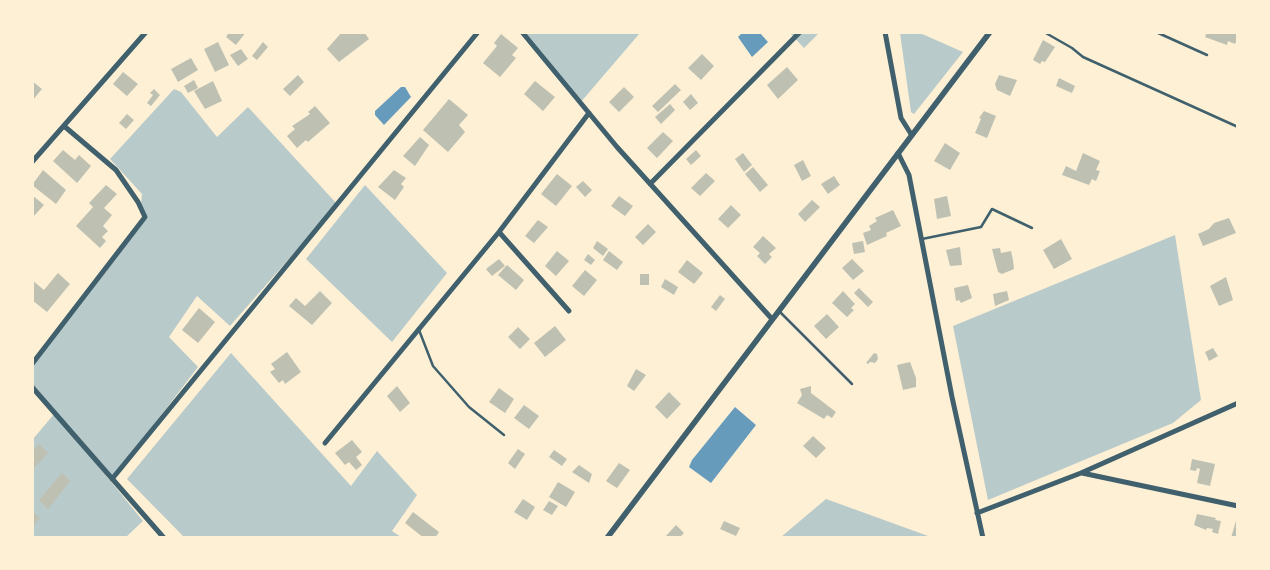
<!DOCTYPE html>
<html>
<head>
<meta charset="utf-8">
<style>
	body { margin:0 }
	#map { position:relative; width:1270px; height:570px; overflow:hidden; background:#fdf0d5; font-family:"IBM Plex Sans",sans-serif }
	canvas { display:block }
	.frame { position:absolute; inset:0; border:34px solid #fdf0d5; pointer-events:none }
</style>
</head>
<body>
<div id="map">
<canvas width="1270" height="570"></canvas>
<div class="frame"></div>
</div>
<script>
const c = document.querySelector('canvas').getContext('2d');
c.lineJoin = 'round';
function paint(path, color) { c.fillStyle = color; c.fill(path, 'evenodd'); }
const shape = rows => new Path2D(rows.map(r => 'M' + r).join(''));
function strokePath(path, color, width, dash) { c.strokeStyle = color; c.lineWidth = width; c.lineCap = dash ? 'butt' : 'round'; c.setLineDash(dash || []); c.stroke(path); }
const green = shape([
	[520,33,640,33,580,103],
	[790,33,819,33,804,48],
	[900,33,920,33,963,52,914,114,911,112],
	[174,89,181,92,217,137,248,107,337,204,230,326,197,296,169,337,198,367,112,479,33,387,32,364,146,217,141,204,142,194,110,159],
	[365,185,447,273,392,342,306,259],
	[1175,235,1201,400,1173,423,988,500,953,326],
	[231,353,351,486,377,451,417,495,392,531,401,537,184,537,127,479],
	[55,413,143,521,126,537,33,538,33,439],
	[826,499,931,537,781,537]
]);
const water = shape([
	[742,33,760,33,768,42,752,57,738,37],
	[401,87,405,87,411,97,384,125,375,115,375,111],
	[735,407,756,425,711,483,689,467,692,460]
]);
const building = shape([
	[229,32,246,32,236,45,226,37],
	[342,32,364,32,369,39,339,62,327,49],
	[1207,32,1238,32,1238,37,1235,44,1228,41,1227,45,1205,37],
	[501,34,518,48,512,55,516,58,500,77,483,63,497,46,494,43],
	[1043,40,1055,47,1045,62,1042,61,1040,64,1033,60],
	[218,42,229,65,215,72,204,49],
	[263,42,268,47,257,60,252,56],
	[241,49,248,59,238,66,230,55],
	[702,54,714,66,701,80,688,68],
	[191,58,198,70,178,82,171,69],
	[787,67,798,80,778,99,767,85],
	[123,72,138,84,127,96,113,84],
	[298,75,304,82,290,96,283,89],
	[999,75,1017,80,1010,96,997,90,995,84],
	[1059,78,1075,86,1072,93,1056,86],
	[194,80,198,88,188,93,184,86],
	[32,81,42,89,32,101],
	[213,81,222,101,205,109,194,91],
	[535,81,555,97,543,111,524,94],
	[675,84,681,90,658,112,652,106],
	[624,87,634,97,619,112,609,102],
	[154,89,160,95,151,106,147,103,153,95,150,93],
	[691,94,698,103,690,110,683,102],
	[449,99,468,115,459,125,465,132,448,152,423,130],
	[670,104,675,110,661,124,655,117],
	[315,106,330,123,308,142,306,140,297,148,287,136,295,129,292,126,310,114,308,112],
	[984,111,996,116,987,138,975,133,981,119,979,118],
	[127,114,134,120,126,129,119,123],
	[663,132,673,141,657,158,647,148],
	[420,137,429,145,415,166,403,156],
	[945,143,960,153,950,170,934,161],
	[63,150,75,160,79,155,91,166,77,183,53,161],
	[696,150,701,156,691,165,686,159],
	[743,153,752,165,744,172,735,159],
	[1083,153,1100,161,1096,170,1100,171,1096,181,1092,179,1089,185,1062,175,1066,166,1076,171],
	[803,160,811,176,802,181,794,165],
	[753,167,768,185,760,192,745,174],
	[43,170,66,190,56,204,32,185],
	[394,170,406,178,401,184,404,187,395,200,378,187],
	[706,173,715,181,700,196,691,188],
	[557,174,572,186,556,206,541,194],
	[834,176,840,185,828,194,821,184],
	[583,181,592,190,585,197,576,187],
	[106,185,117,194,104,208,112,215,103,226,108,231,102,237,106,241,100,248,76,226,93,207,89,203],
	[32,195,44,205,32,218],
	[619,196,633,206,625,216,611,206],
	[947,196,951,216,937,219,934,199],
	[812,200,820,207,805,222,798,214],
	[731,205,741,215,728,228,718,219],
	[893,210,901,226,886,233,887,236,867,245,863,233,871,230,869,226,877,221,875,218],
	[1229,218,1236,233,1203,246,1198,234,1209,229,1214,223],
	[538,220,548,227,534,243,525,236],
	[648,224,656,232,643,245,635,237],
	[763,236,776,248,769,254,772,257,765,264,757,256,760,253,753,247],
	[1061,239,1072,259,1054,269,1043,250],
	[597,241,608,249,603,256,593,248],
	[863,241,865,252,854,254,852,243],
	[960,247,962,265,950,266,946,250],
	[1000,248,1001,253,1011,251,1013,260,1014,269,1002,274,998,272,992,249],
	[557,251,569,261,556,276,545,266],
	[609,251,623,262,617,270,603,260],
	[588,254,595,260,591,265,584,260],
	[499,259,505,266,492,276,486,269],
	[852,259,864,271,853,280,842,268],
	[687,260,703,273,694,284,678,272],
	[507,265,524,280,516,290,498,275],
	[585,270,597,280,584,296,572,286],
	[58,273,70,284,47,312,32,300,32,280,44,290],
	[640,274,649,274,649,285,640,285],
	[1226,277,1233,300,1219,306,1210,286],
	[665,279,678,287,674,295,661,287],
	[968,285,972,298,961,303,959,300,956,301,954,288],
	[859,288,873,302,868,307,854,293],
	[320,291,332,303,312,325,289,306,296,298,305,306],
	[843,291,855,304,851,308,854,310,847,317,832,303],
	[1007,291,1009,300,995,306,993,294],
	[720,295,725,299,716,311,711,307],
	[199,308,215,322,198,343,182,330],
	[827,314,839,327,826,339,814,326],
	[555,326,566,340,545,357,534,343],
	[518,327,530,339,520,349,508,337],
	[1213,348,1218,356,1209,361,1205,352],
	[287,352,301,372,285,384,283,380,279,383,270,372,275,369,271,364],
	[874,353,877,354,878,359,875,363,870,362,868,364,866,363],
	[910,362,916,378,916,387,903,390,897,365],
	[636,369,646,375,634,391,627,386],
	[397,386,410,403,400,412,387,396],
	[811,386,811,393,836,412,832,418,827,415,824,419,797,403,802,395,800,389],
	[499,388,514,399,505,413,489,402],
	[669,392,681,404,667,419,655,407],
	[524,405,539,416,529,429,514,418],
	[813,436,826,448,816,458,803,446],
	[352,440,362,452,356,457,362,465,356,470,349,462,345,465,335,453],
	[39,444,48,453,32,470,32,452],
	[518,449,525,454,515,469,508,463],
	[554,450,567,459,562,466,549,457],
	[1192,459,1215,464,1210,486,1197,483,1200,469,1197,468,1196,471,1190,470],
	[619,463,630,470,617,488,606,481],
	[579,465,592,474,589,483,572,472],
	[62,473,70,481,48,509,39,500],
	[558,482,575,492,566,507,549,497],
	[523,499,535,507,527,520,514,512],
	[549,501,558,506,552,515,543,510],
	[32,511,40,518,32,527],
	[413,512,439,532,435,538,424,538,405,523],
	[1197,514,1216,518,1215,520,1221,521,1218,534,1212,532,1213,529,1207,528,1206,530,1194,525],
	[1237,517,1238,538,1231,538],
	[724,521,740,528,736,536,720,529],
	[676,525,684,533,679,538,664,538]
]);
const service = shape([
	[1044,32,1072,48,1083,57,1238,127],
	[1156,32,1207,55],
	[922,239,981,227,992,209,1032,228],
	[779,311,852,384],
	[419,330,433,366,469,407,504,435]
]);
const minor = shape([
	[522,32,617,147,772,319],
	[885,32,901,118,911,134],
	[898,153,909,175,952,397,983,538],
	[32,162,146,32],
	[650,184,800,32],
	[499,232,569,311],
	[32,364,145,217,138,202,116,170,64,126],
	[32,387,164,538],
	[325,443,499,232,589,113],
	[1082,473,1238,506],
	[112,479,478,32],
	[977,513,1081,473,1238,403]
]);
const tertiary = shape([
	[607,538,990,32]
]);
paint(green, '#b9caca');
paint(water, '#669bbc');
paint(building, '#bec0b2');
strokePath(service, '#3f606c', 2.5);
strokePath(minor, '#3f606c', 5);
strokePath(tertiary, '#3f606c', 5.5);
</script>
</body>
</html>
